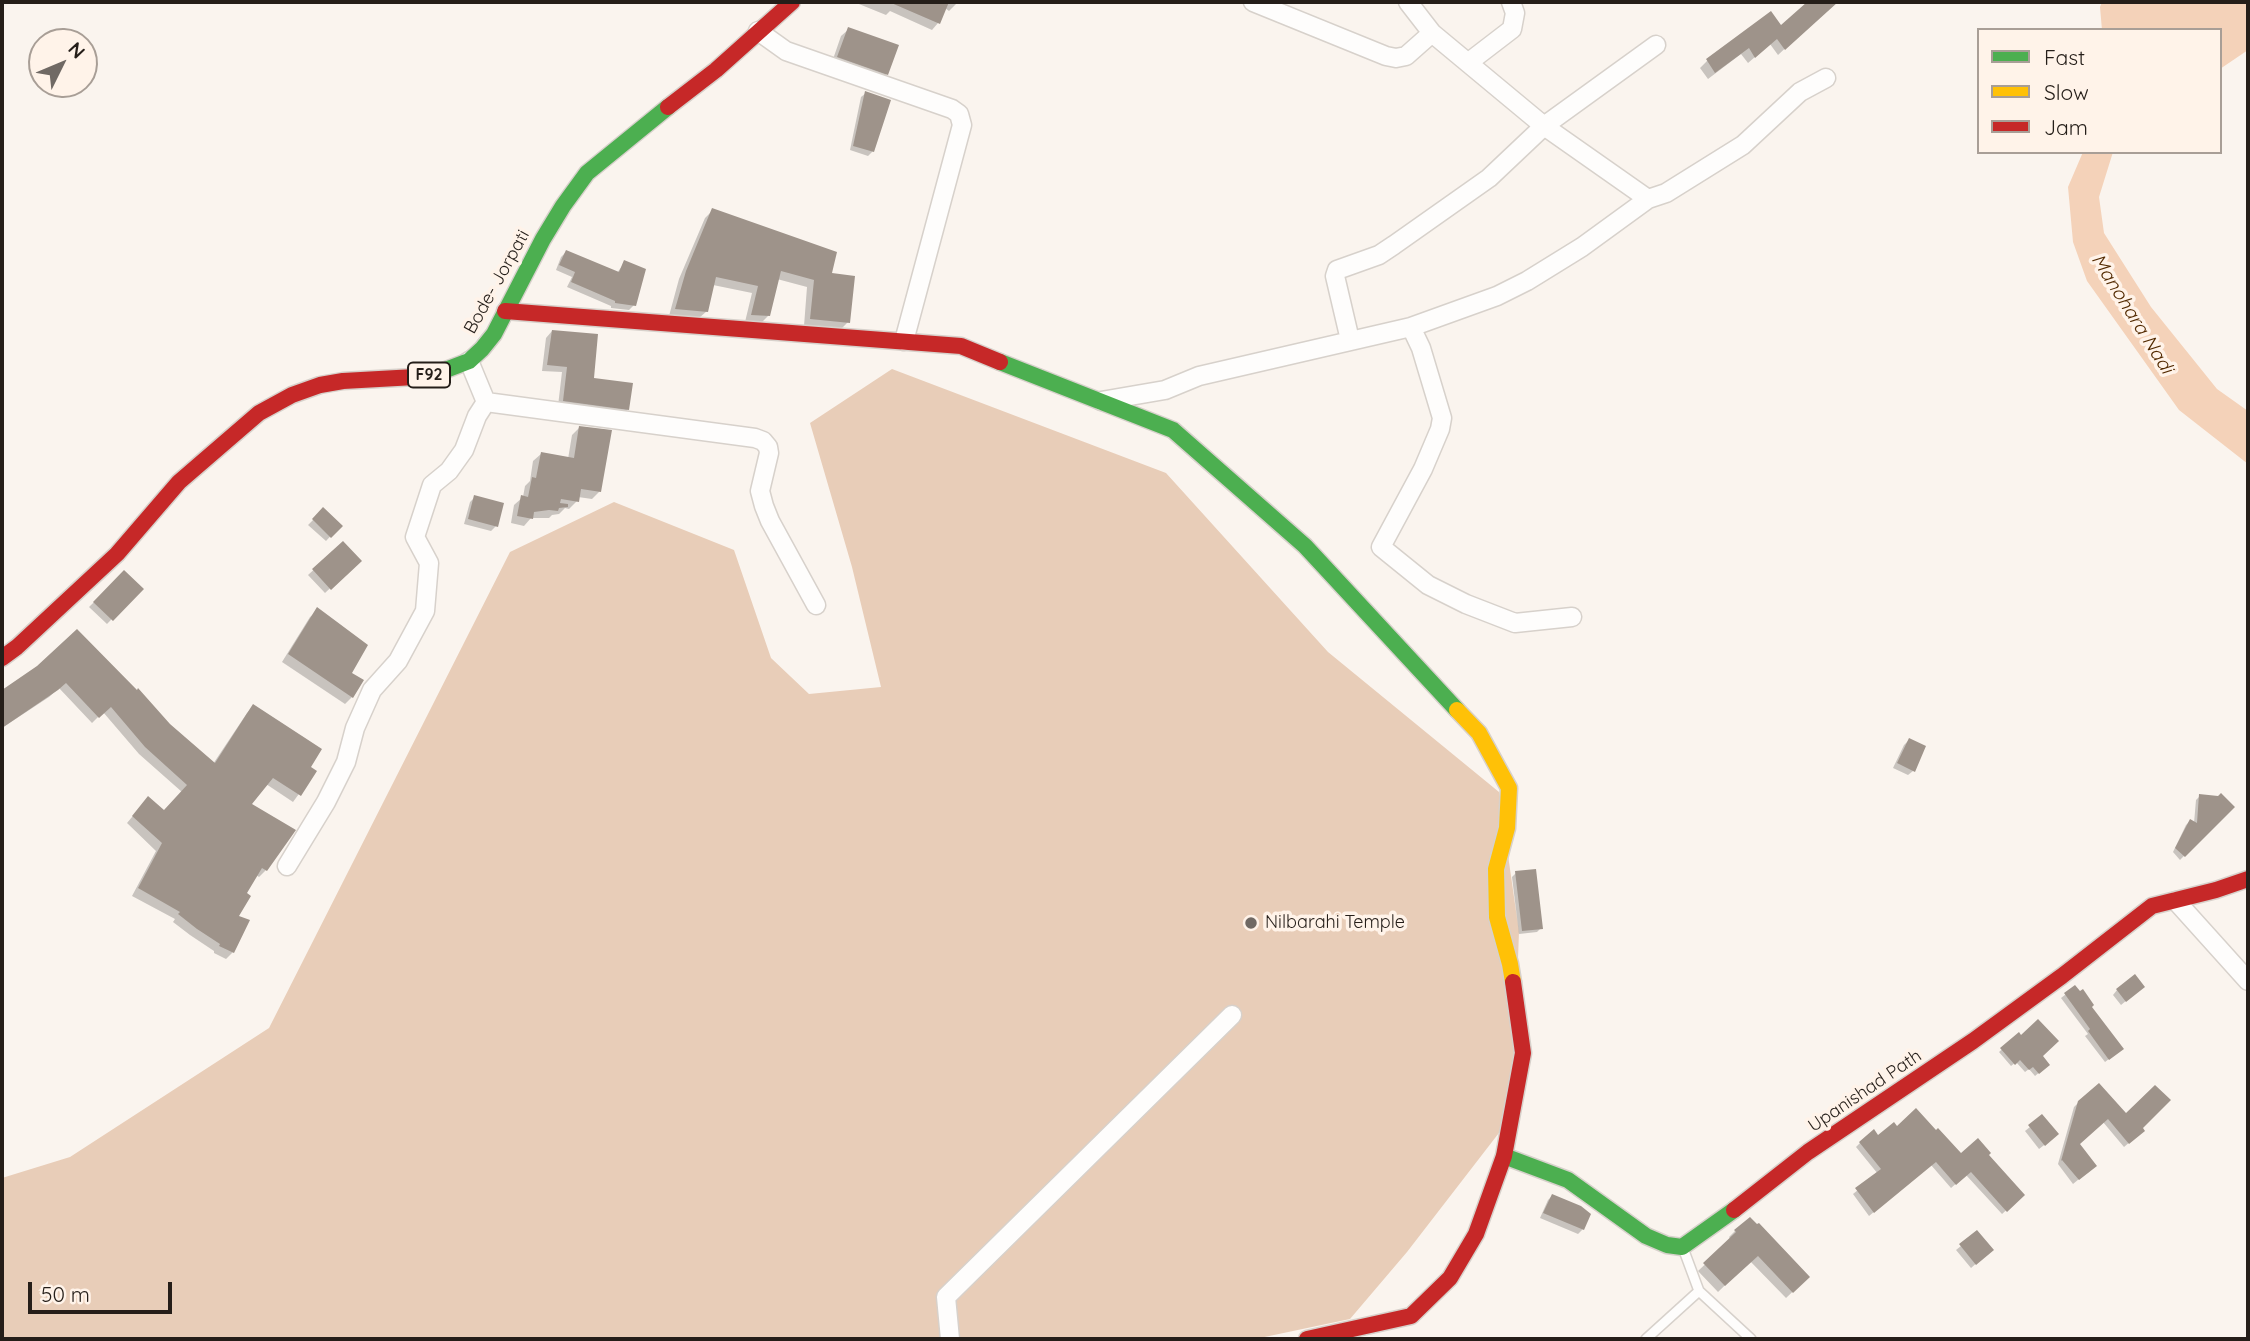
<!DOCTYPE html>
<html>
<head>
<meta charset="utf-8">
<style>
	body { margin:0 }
	#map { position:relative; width:2250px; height:1341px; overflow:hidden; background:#faf4ee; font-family:Quicksand,sans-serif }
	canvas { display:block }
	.frame { position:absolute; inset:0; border:4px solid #251e19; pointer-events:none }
	.legend { position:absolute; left:1977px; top:28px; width:245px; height:126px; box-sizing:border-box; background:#fff3e9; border:2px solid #a89e96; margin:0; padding:9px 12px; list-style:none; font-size:21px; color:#251e19 }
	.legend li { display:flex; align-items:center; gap:14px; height:35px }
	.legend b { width:35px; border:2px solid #a89e96 }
	.north { position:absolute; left:28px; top:28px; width:70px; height:70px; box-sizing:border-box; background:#fff3e9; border:2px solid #a89e96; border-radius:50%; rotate:47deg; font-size:19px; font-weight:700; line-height:28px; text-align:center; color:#251e19 }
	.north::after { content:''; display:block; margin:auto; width:24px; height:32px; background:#706964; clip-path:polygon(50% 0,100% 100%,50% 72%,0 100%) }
	.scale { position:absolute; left:28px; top:1282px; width:144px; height:32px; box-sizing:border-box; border:4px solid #251e19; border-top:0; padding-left:9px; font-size:21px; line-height:24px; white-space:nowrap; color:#251e19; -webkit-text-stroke:5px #fff3e9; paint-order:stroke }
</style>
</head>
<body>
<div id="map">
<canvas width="2250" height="1341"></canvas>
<div class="frame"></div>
<ul class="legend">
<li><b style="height:9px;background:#4caf50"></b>Fast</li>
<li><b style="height:9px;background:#ffc107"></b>Slow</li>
<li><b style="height:9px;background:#c62828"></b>Jam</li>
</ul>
<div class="north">N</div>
<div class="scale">50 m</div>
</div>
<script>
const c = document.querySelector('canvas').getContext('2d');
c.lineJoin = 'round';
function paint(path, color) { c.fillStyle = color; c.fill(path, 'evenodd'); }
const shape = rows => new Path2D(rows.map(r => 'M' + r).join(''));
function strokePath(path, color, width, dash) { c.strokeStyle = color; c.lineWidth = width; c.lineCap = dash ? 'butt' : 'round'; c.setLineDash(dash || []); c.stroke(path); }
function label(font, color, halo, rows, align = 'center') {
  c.font = font + ' Quicksand,sans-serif'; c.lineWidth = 7; c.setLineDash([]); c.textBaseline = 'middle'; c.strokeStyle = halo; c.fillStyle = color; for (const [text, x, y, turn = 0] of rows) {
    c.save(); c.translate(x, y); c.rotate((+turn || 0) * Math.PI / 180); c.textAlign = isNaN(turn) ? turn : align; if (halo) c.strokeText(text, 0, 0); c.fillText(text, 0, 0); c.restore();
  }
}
const forest = shape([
	[892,369,1166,473,1328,652,1499,792,1519,932,1512,1116,1407,1252,1350,1319,1255,1339,2,1339,2,1178,70,1157,269,1028,510,552,614,502,734,550,771,658,809,694,881,687,852,567,810,423]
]);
const water = shape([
	[2102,2,2248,2,2248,50,2220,69,2220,30,2102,30,2100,7],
	[2083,152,2113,152,2099,197,2104,233,2151,307,2217,389,2248,411,2248,464,2179,410,2087,281,2073,242,2068,187]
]);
const shadow = shape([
	[854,2,958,2,949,11,945,8,938,23,932,30,890,11,886,15],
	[1810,2,1822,2,1828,8,1778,55,1770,44,1748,63,1741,54,1708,79,1700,68,1707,61,1781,28],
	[849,29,887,74,879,81,831,65,841,36],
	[866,93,873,151,868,156,850,150,861,97],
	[712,211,830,275,848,322,841,329,804,326,807,287,777,279,768,316,761,323,745,322,752,293,713,285,707,311,699,318,669,316,679,279,705,218],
	[566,252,617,273,625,262,634,305,629,310,611,308,611,306,567,287,572,277,556,270,561,257],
	[552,331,592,380,628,409,622,415,558,406,562,372,542,371,546,338],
	[579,428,600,491,592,499,578,497,577,501,569,509,565,508,559,514,552,515,549,518,531,518,524,526,511,523,514,505,523,497,525,486,530,481,533,461,541,454,568,459,572,435],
	[475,497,496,526,491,531,464,524,470,502],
	[323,510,340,526,326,541,308,525],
	[343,543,359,561,325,593,308,575],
	[124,573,141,589,107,624,89,607],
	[318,610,349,674,352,697,345,704,282,662,310,617],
	[38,668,169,725,213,764,247,713,253,707,308,767,315,772,293,802,266,784,249,805,293,831,266,870,259,877,256,875,244,894,237,916,233,952,226,959,214,953,214,951,190,935,173,922,175,919,132,896,156,851,127,823,142,805,164,812,182,792,139,754,103,712,92,723,59,688,49,697,2,728,2,692],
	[1909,740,1913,771,1908,775,1893,768,1904,745],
	[2200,796,2232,807,2180,860,2173,852,2186,825,2190,821,2194,823,2196,800],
	[1516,873,1541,928,1537,932,1519,934,1512,877],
	[2075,987,2118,1052,2105,1062,2085,1036,2088,1034,2061,998],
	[2117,990,2138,991,2121,1005,2113,995],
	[2018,1035,2048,1065,2035,1076,2029,1069,2025,1072,2016,1062,2011,1066,1999,1052],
	[2079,1102,2126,1115,2141,1128,2138,1135,2124,1147,2103,1122,2078,1144,2090,1170,2073,1184,2058,1164,2074,1107],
	[2030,1127,2052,1139,2039,1149,2025,1131],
	[1878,1137,1961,1155,1986,1155,2023,1195,2002,1214,1966,1175,1951,1188,1931,1165,1869,1216,1853,1194,1878,1174,1856,1147,1860,1143],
	[1552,1196,1583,1229,1578,1234,1540,1218,1548,1200],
	[1750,1219,1808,1277,1786,1298,1750,1261,1718,1292,1698,1271,1731,1240,1729,1237,1735,1231],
	[1961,1246,1987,1254,1971,1268,1956,1250]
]);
const building = shape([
	[889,2,949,2,940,24],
	[1807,2,1838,2,1785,50,1777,39,1755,58,1749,48,1715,73,1706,59,1771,11,1781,25],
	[848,27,899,45,888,75,837,57],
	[865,91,891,100,874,152,853,146],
	[712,208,837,252,832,273,855,276,850,323,810,319,814,280,781,271,770,316,751,315,758,286,716,277,708,312,675,309,686,271],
	[566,250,619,272,624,260,646,269,636,306,615,303,615,301,571,282,575,272,559,265],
	[552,330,598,334,594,378,633,383,629,410,563,401,567,367,547,365],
	[579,426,612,430,601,492,581,489,579,502,561,499,560,503,568,504,568,507,559,508,558,511,549,510,534,512,533,519,517,516,521,495,528,497,532,477,536,478,541,452,574,458],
	[474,495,504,503,498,527,468,519],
	[323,507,343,526,331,538,312,519],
	[343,541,362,561,331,590,312,569],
	[124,570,144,589,113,621,93,602],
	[317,607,368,645,352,673,364,680,353,698,288,654],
	[77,629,137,690,138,688,170,724,215,763,253,704,322,749,311,767,317,771,301,796,273,778,252,804,296,830,267,871,262,868,247,893,251,896,239,916,250,920,234,953,219,946,220,944,197,929,178,914,180,912,138,888,162,843,132,816,148,796,164,810,187,785,145,747,111,707,99,718,66,683,58,690,2,728,2,690,37,666],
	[1909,738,1926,746,1915,772,1897,763],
	[2221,793,2235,807,2185,857,2175,848,2190,819,2197,823,2199,794,2218,796],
	[1536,869,1543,929,1522,931,1515,871],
	[2135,974,2145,987,2126,1002,2116,989],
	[2075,985,2080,991,2083,989,2094,1005,2092,1007,2124,1049,2109,1060,2088,1031,2090,1029,2064,993],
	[2038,1019,2059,1041,2043,1056,2050,1065,2039,1074,2033,1067,2029,1070,2020,1060,2015,1065,2000,1048,2019,1032,2021,1035],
	[2099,1083,2126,1113,2155,1085,2171,1100,2143,1128,2145,1131,2129,1144,2108,1119,2080,1144,2097,1166,2079,1180,2062,1160,2061,1161,2078,1101],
	[1916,1108,1936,1130,1938,1128,1961,1153,1978,1138,1991,1153,1989,1155,2025,1195,2007,1212,1971,1172,1956,1185,1936,1162,1874,1213,1855,1188,1881,1169,1859,1142,1874,1129,1878,1135,1894,1122,1897,1126],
	[2042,1114,2059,1134,2045,1146,2028,1125],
	[1552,1194,1581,1206,1591,1214,1584,1230,1543,1213],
	[1750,1217,1757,1224,1759,1223,1810,1277,1793,1293,1758,1256,1725,1286,1703,1263,1736,1232,1734,1230],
	[1977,1230,1994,1250,1976,1265,1959,1244]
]);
const lane = shape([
	[1683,1248,1699,1291,1751,1339],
	[1646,1339,1699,1291]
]);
const street = shape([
	[1253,2,1386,56,1396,58,1406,56,1432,33,1544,126,1648,199],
	[1408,2,1432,33],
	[758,31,786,51,952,109,959,114,962,125,904,341],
	[1469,62,1512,29,1515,13,1511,2],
	[1411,327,1421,348,1442,418,1440,429,1423,469,1381,547,1428,585,1466,604,1515,623,1572,617],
	[1350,340,1335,276,1337,270,1379,255,1394,245,1489,178,1544,126,1656,45],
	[1101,401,1165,390,1199,376,1411,327,1497,296,1527,281,1582,247,1648,199,1666,193,1743,145,1800,92,1826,78],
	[486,402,755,438,763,441,768,447,769,453,760,491,764,506,770,521,816,605],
	[287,866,326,802,346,762,355,728,372,690,398,661,425,611,429,563,415,537,432,485,449,471,464,450,477,416,486,402,469,361],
	[2176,901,2248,981],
	[950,1339,946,1297,1232,1015]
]);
const fast = shape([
	[1000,362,1173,430,1305,546,1457,710],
	[415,377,443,371,469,361,482,349,494,334,543,239,563,206,587,173,668,107],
	[1504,1156,1568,1180,1646,1236,1667,1245,1682,1247,1734,1210]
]);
const slow = shape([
	[1457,710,1479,733,1509,788,1507,828,1496,869,1497,917,1510,964,1513,982]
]);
const jam = shape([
	[668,107,716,70,792,2],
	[505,311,961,346,1000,362],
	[2,658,17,647,117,554,179,482,259,413,292,395,320,385,343,381,415,377],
	[1734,1210,1808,1152,1973,1041,2062,976,2152,906,2216,890,2248,879],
	[1307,1339,1411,1316,1450,1278,1476,1234,1504,1156,1523,1053,1513,982]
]);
const markers = [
	[1251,923,7,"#706964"]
];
const shields = [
	[429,375,42]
];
const shieldNames = [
	["F92",429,375]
];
const streetNames = [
	["Bode- Jorpati",497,282,-61],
	["Upanishad Path",1865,1091,-34]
];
const poiNames = [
	["Nilbarahi Temple",1265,923]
];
const waterNames = [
	["Manohara Nadi",2132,314,58]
];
paint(forest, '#e8cdb8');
paint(water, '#f4d2b9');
paint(shadow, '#0003');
paint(building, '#9e938a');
strokePath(lane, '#d7d1cb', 12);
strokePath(street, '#d7d1cb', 21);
strokePath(fast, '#d7d1cb', 19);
strokePath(slow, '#d7d1cb', 19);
strokePath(jam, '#d7d1cb', 19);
strokePath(lane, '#fefdfc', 9);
strokePath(street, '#fefdfc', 18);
strokePath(fast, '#4caf50', 16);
strokePath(slow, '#ffc107', 16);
strokePath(jam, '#c62828', 16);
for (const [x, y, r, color] of markers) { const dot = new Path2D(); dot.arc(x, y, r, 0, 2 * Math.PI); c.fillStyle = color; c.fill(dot); strokePath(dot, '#fff3e9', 2.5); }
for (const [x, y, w] of shields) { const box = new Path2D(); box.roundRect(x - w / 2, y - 12.5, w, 25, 5); c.fillStyle = '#fff3e9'; c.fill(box); strokePath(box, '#251e19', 2); }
label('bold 16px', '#251e19', null, shieldNames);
label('18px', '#251e19', '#fff3e9', streetNames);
label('18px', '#251e19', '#fff3e9', poiNames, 'left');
label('italic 19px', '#532a00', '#fff3e9', waterNames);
</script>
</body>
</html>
